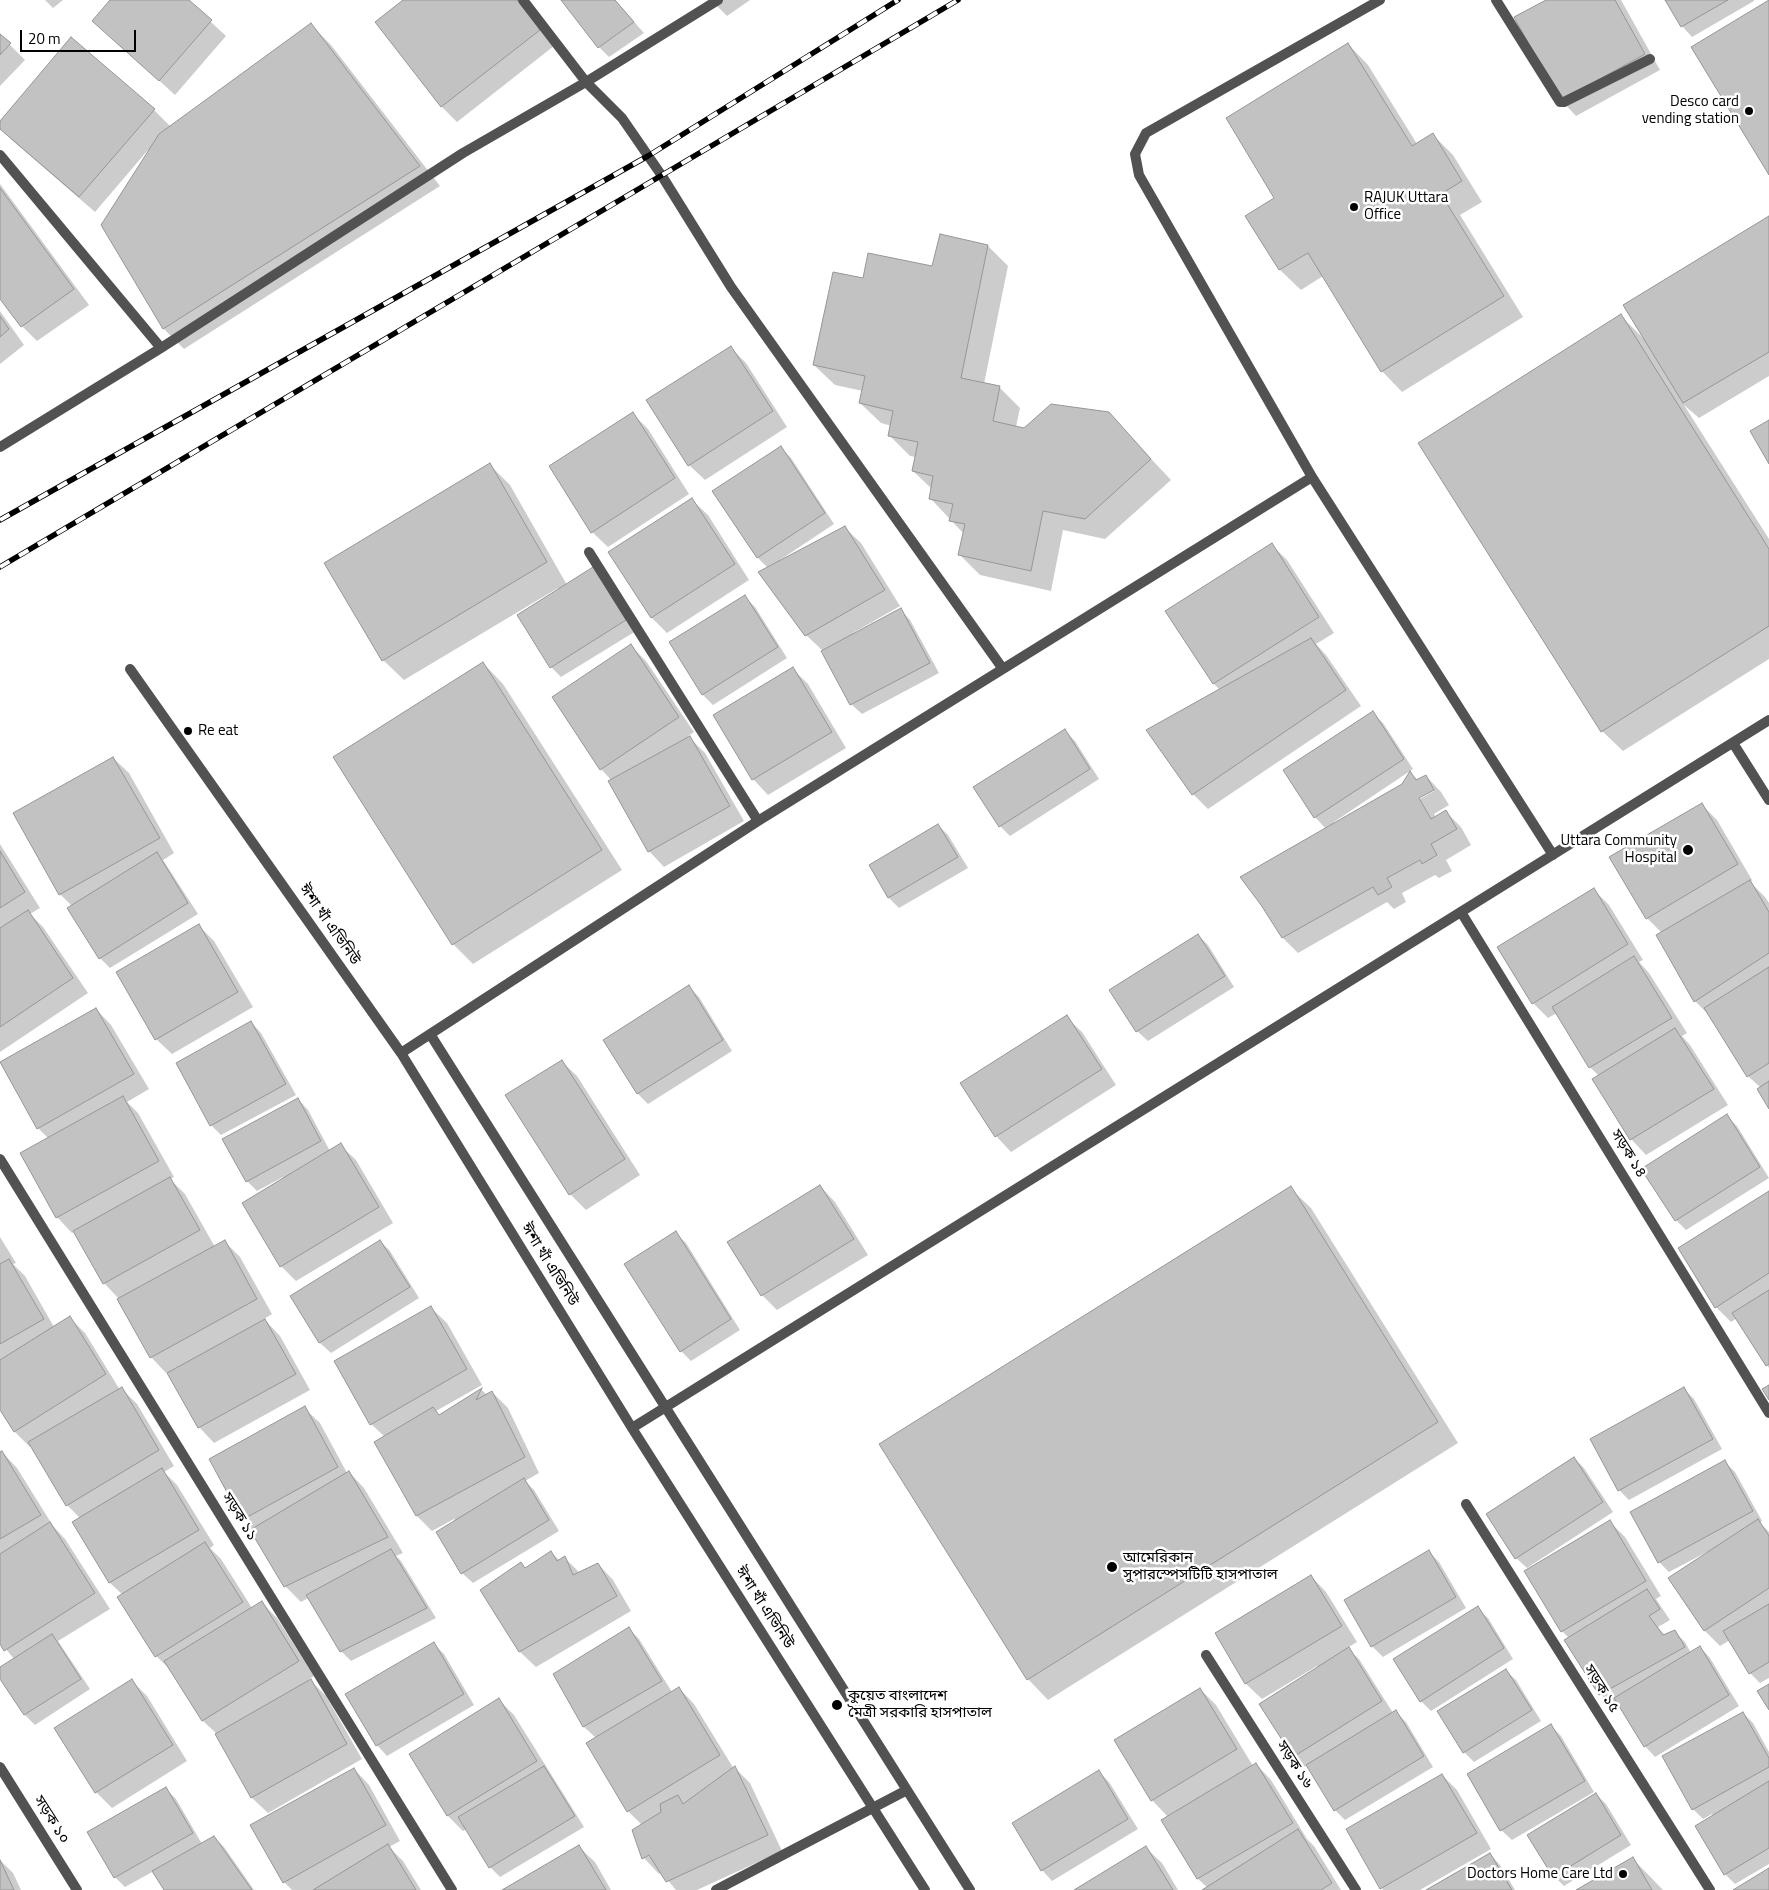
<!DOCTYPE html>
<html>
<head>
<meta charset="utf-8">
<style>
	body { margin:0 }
	#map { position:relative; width:1769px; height:1890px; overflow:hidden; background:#fff; font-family:"Titillium Web",sans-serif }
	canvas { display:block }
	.scale { position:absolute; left:20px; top:30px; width:116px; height:22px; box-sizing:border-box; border:2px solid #000; border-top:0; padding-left:6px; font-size:15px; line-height:18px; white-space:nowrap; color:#000; -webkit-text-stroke:4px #fff; paint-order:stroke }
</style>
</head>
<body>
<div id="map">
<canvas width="1769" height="1890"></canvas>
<div class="scale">20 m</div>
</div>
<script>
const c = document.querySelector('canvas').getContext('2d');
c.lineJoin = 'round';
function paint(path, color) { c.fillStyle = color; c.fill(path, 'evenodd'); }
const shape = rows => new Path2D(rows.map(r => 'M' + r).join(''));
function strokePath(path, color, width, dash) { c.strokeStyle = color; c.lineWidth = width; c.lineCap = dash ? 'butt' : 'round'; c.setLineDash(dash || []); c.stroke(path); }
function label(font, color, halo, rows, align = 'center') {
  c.font = font + ' "Titillium Web","Noto Sans Bengali",sans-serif'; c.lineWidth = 5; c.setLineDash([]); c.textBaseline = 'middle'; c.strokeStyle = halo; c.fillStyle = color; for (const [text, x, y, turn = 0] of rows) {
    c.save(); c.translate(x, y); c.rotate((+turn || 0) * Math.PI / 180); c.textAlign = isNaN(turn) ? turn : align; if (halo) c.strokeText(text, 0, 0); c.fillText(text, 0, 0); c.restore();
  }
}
const shadow = shape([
	[45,0,63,0,53,8],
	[112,0,187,0,226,36,175,95,94,21],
	[405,0,519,0,554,46,457,122,442,107,376,22],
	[563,0,615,0,644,33,609,57,599,47],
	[711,0,750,0,727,16],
	[1548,0,1621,0,1660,70,1576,116,1561,100],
	[1667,0,1754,0,1754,1,1692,37,1682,26],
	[311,25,331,45,440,186,184,349,164,329,103,225,150,151,148,150,95,212,13,141,0,128,0,122,154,110,171,127],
	[0,35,25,60,0,86],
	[1348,44,1368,65,1417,144,1433,135,1453,155,1482,202,1460,215,1523,317,1402,392,1382,371,1323,276,1301,290,1280,270,1247,216,1276,198],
	[0,184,89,305,37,341,22,326,0,297],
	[1769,218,1769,376,1699,418,1684,405,1769,539,1769,659,1623,751,1602,731,1621,316,1644,339],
	[988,246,1008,266,984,384,1000,388,1020,408,1016,427,1025,429,1108,413,1171,480,1105,539,1063,530,1051,591,980,575,960,555,964,534,930,498,932,489,913,471,916,457,910,456,890,436,892,426,881,423,860,403,863,391,835,385,814,365,864,280,933,267],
	[0,311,24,345,0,364],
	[730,347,746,363,787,427,705,480,689,465],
	[633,414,648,429,689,494,608,547,592,532],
	[781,448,791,458,834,524,780,560,781,561,845,528,861,543,900,606,853,633,854,635,900,609,910,620,939,673,862,714,851,704,822,650,806,635,768,568,758,558,714,492],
	[490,465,510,485,567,585,593,568,636,631,561,677,551,667,559,590,558,588,404,680,383,660],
	[692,500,708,515,749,580,667,633,652,618],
	[1272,545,1287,560,1334,633,1316,644,1326,655,1361,706,1208,809,1193,794,1220,690,1214,684],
	[744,596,755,607,787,658,713,705,703,695,670,643],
	[631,646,646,661,694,732,688,736,705,753,744,821,664,867,649,851,612,781,601,769],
	[483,663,503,684,622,870,473,964,453,944],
	[793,669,808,684,846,748,768,795,753,779,715,716],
	[1372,712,1383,723,1413,769,1334,822,1335,824,1402,785,1410,773,1418,780,1426,776,1441,792,1449,805,1434,814,1436,818,1446,812,1461,827,1471,845,1446,860,1452,871,1439,878,1435,875,1402,893,1406,902,1394,909,1387,902,1298,953,1283,938,1262,904,1326,829,1315,817,1284,770],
	[1433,789,1434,791,1418,800,1418,797],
	[1064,730,1075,741,1099,779,1010,836,1000,826],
	[113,758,129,773,174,853,163,860,198,914,110,968,100,958,72,906,60,894],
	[1701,804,1717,820,1752,880,1750,882,1765,897,1769,903,1769,1107,1761,1088,1748,1076,1710,1016,1695,1001,1662,933,1647,918],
	[938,825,948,835,968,868,899,908,889,898,870,866],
	[0,844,40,908,30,914,43,927,88,993,0,1052],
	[1594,890,1609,905,1643,960,1639,962,1649,973,1687,1033,1682,1036,1690,1045,1728,1105,1646,1155,1631,1139,1594,1079,1599,1076,1590,1067,1557,1013,1548,1018,1533,1003],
	[199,926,214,941,253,1007,172,1054,156,1039],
	[1198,935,1208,945,1234,987,1148,1041,1137,1031,1111,990],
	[689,987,699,997,732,1051,648,1104,638,1094,605,1041],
	[96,1009,111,1025,149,1089,127,1102,138,1113,174,1177,170,1179,185,1194,215,1247,224,1241,240,1257,272,1314,264,1319,280,1336,310,1390,214,1443,199,1427,168,1372,166,1373,151,1357,119,1299,104,1283,75,1231,72,1233,57,1217,49,1139,38,1128],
	[1066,1017,1082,1032,1116,1085,1011,1152,996,1136],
	[251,1022,261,1033,296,1095,221,1135,211,1125],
	[561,1061,577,1076,640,1175,586,1210,570,1194,507,1095],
	[298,1099,308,1110,330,1151,340,1145,356,1160,393,1223,296,1281,281,1266,284,1179,283,1177,257,1191,247,1181],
	[1726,1116,1737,1126,1769,1178,1686,1230,1676,1220],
	[820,1186,835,1202,868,1255,777,1310,762,1295],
	[1290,1188,1311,1208,1458,1443,1048,1700,1028,1679],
	[1769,1192,1769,1368,1737,1318,1731,1322,1716,1307],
	[675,1233,686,1243,740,1330,691,1361,681,1351],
	[0,1237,16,1263,13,1264,25,1276,54,1327,70,1318,85,1333,120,1390,122,1389,137,1404,174,1466,164,1472,177,1485,214,1545,210,1548,221,1559,252,1608,261,1602,277,1618,314,1676,309,1679,326,1696,362,1759,268,1813,252,1798,217,1734,203,1721,172,1671,156,1656,123,1595,110,1583,74,1523,81,1519,67,1505,32,1446,30,1447,15,1432,0,1407],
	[380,1241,390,1251,419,1298,331,1353,320,1343,292,1297],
	[431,1308,447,1323,482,1385,436,1411,440,1416,481,1389,487,1395,492,1392,508,1408,539,1473,525,1481,534,1490,559,1531,473,1583,462,1573,437,1532,456,1521,454,1519,432,1531,417,1516,385,1437,371,1424],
	[1684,1389,1694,1399,1722,1449,1629,1500,1619,1490],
	[304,1408,320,1423,347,1473,349,1472,364,1488,403,1553,396,1556,401,1561,436,1618,351,1661,341,1651,310,1597,301,1602,285,1586,253,1529,243,1519],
	[2,1452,17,1468,53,1526,65,1539,110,1609,58,1641,90,1689,35,1725,25,1715,0,1676,0,1668,14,1659,0,1642,0,1453],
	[1574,1458,1584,1468,1613,1512,1527,1568,1516,1558],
	[1725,1462,1735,1472,1762,1521,1760,1523,1769,1532,1769,1678,1760,1683,1750,1673,1730,1640,1720,1646,1705,1631,1670,1578,1708,1553,1707,1552,1669,1572,1659,1562],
	[1609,1521,1625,1537,1661,1596,1656,1599,1670,1620,1658,1627,1665,1636,1674,1631,1685,1642,1691,1653,1700,1647,1710,1658,1739,1706,1655,1757,1645,1746,1617,1701,1611,1704,1600,1694,1569,1638,1562,1631],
	[551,1552,560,1561,565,1558,580,1573,598,1564,613,1580,631,1611,536,1667,520,1652,482,1590,525,1569],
	[1429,1552,1439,1562,1466,1608,1383,1657,1372,1646,1345,1601],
	[1311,1576,1326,1592,1357,1642,1347,1648,1359,1659,1393,1713,1396,1712,1406,1722,1433,1767,1345,1820,1335,1810,1307,1765,1304,1767,1294,1756,1261,1704,1319,1668,1317,1666,1262,1699,1246,1684,1216,1633],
	[1477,1608,1488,1618,1513,1659,1431,1711,1421,1701],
	[629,1629,639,1639,672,1692,679,1688,694,1704,734,1769,735,1768,750,1783,782,1851,697,1890,676,1890,661,1872,659,1874,644,1858,633,1830,642,1825,628,1811,596,1738,584,1727,554,1675],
	[434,1644,444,1654,474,1705,387,1756,377,1745],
	[1505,1670,1516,1680,1541,1721,1474,1762,1464,1752],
	[132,1681,147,1696,187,1761,112,1808,96,1792],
	[1200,1689,1216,1705,1253,1766,1256,1764,1271,1780,1307,1839,1314,1846,1341,1890,1205,1890,1208,1888,1198,1879,1163,1820,1168,1817,1152,1800],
	[499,1700,514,1715,584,1827,500,1877,490,1867,467,1829,463,1831,448,1816,411,1755],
	[1743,1713,1753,1723,1769,1752,1769,1864,1735,1884,1725,1874,1713,1816,1712,1814,1703,1819,1693,1809],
	[1551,1726,1561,1736,1594,1792,1512,1840,1501,1830],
	[354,1769,369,1785,400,1841,389,1847,403,1861,421,1890,292,1890,284,1882],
	[1099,1772,1109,1782,1138,1829,1052,1881,1042,1870,1014,1823],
	[1442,1775,1457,1790,1491,1849,1420,1890,1383,1890,1348,1830],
	[166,1789,176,1799,202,1844,214,1837,224,1847,254,1890,165,1890,154,1871,125,1887,115,1877],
	[1596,1794,1606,1804,1631,1845,1564,1886,1554,1876],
	[579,1847,595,1862,611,1890,505,1890],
	[1146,1848,1162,1863,1178,1890,1076,1890],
	[1490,1854,1500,1865,1515,1890,1429,1890],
	[1633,1859,1663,1890,1579,1890],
	[0,1860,13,1873,21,1890,0,1890]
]);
const building = shape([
	[110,0,189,0,212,20,159,81,92,21,110,0],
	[403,0,517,0,540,30,441,107,375,22,403,0],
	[561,0,615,0,634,22,598,48,561,0],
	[1546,0,1615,0,1645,54,1560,101,1514,17,1546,0],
	[1665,0,1728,0,1681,27,1665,0],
	[1769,0,1769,175,1691,47,1769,0],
	[311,23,420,166,163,329,101,225,159,134,311,23],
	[0,34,11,43,0,55,0,34],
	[71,37,155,109,79,197,0,129,0,121,71,37],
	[1348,43,1412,146,1433,133,1462,181,1441,194,1504,296,1381,372,1308,253,1279,270,1245,216,1274,198,1226,118,1348,43],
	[0,188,74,289,21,327,0,299,0,188],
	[1769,216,1769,352,1683,403,1623,305,1769,216],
	[940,234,988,245,961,378,1000,386,993,421,1024,428,1051,404,1109,412,1151,459,1085,519,1043,511,1031,571,958,555,965,524,949,521,953,504,929,499,933,476,912,471,918,442,888,436,893,411,859,403,865,376,813,365,833,272,863,278,868,253,932,266,940,234],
	[1621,314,1769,549,1769,626,1601,732,1418,443,1621,314],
	[0,316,9,329,0,337,0,316],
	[731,346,773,411,688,466,646,400,731,346],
	[633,412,675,478,591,533,549,466,633,412],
	[1769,420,1769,464,1750,431,1769,420],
	[781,446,825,513,757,558,712,491,781,446],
	[490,463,547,562,382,661,324,563,490,463],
	[692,498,735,564,651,618,608,552,692,498],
	[845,526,885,590,805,636,758,572,845,526],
	[1272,543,1319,617,1213,684,1165,611,1272,543],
	[593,567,626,620,550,668,517,615,593,567],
	[745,595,778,647,702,695,669,642,745,595],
	[901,608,930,663,850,705,821,651,901,608],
	[1311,638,1346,690,1192,795,1146,730,1311,638],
	[631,644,679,717,600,770,552,697,631,644],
	[483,662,602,850,452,945,333,757,483,662],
	[793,667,832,732,752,780,713,715,793,667],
	[1373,711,1404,759,1314,818,1283,770,1373,711],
	[1065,729,1090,769,999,827,973,787,1065,729],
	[690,736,730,806,648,852,608,781,690,736],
	[113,757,160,838,59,895,13,813,113,757],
	[1410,771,1416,780,1426,775,1434,790,1419,798,1431,819,1446,810,1457,829,1431,844,1437,855,1422,864,1420,860,1387,878,1392,887,1378,895,1373,887,1282,938,1261,905,1240,877,1402,784,1410,771],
	[1702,803,1738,864,1646,919,1609,857,1702,803],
	[938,824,958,857,888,898,869,865,938,824],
	[0,851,25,892,0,908,0,851],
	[157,852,188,903,99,959,67,908,157,852],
	[1750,880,1769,912,1769,953,1694,1002,1656,935,1750,880],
	[1594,888,1628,944,1532,1004,1497,947,1594,888],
	[28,910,73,978,0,1027,0,928,28,910],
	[199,924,238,992,155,1040,116,972,199,924],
	[1198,934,1225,976,1136,1032,1109,990,1198,934],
	[1634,956,1672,1018,1589,1068,1552,1007,1634,956],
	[1769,967,1769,1063,1747,1077,1704,1008,1769,967],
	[689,985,723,1040,637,1094,603,1040,689,985],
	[96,1008,134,1074,37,1129,0,1062,96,1008],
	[1067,1015,1102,1069,995,1137,960,1083,1067,1015],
	[251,1021,286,1084,210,1126,176,1063,251,1021],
	[1675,1028,1714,1089,1630,1140,1592,1079,1675,1028],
	[562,1060,625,1159,569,1195,505,1095,562,1060],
	[1769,1081,1769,1109,1757,1089,1769,1081],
	[123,1096,159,1161,56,1218,20,1153,123,1096],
	[298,1098,321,1141,246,1182,222,1139,298,1098],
	[1727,1114,1760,1167,1675,1221,1641,1169,1727,1114],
	[341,1143,379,1207,280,1267,242,1203,341,1143],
	[170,1177,200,1230,103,1284,73,1231,170,1177],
	[820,1185,854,1239,761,1296,727,1242,820,1185],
	[1291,1186,1438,1422,1027,1680,879,1444,1291,1186],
	[1769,1191,1769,1273,1715,1308,1678,1248,1769,1191],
	[676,1231,731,1319,680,1352,624,1264,676,1231],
	[225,1240,257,1299,150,1358,117,1299,225,1240],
	[380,1240,410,1287,319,1343,290,1296,380,1240],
	[9,1259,44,1319,0,1344,0,1264,9,1259],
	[1769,1290,1769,1364,1766,1366,1732,1313,1769,1290],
	[431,1306,467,1369,370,1425,334,1361,431,1306],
	[70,1316,106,1374,14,1432,0,1410,0,1360,70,1316],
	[265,1319,296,1374,198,1428,167,1373,265,1319],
	[1769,1385,1769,1400,1762,1389,1769,1385],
	[122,1387,159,1450,66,1506,28,1442,122,1387],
	[1684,1387,1713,1439,1618,1491,1590,1439,1684,1387],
	[482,1388,476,1400,492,1391,525,1457,416,1516,374,1442,433,1407,439,1415,482,1388],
	[305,1406,338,1467,242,1520,209,1459,305,1406],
	[2,1451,41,1515,0,1539,0,1452,2,1451],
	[1574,1457,1603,1502,1515,1559,1486,1514,1574,1457],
	[1725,1460,1753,1511,1658,1563,1630,1512,1725,1460],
	[162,1468,199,1530,109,1583,72,1522,162,1468],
	[349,1471,388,1537,284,1587,250,1530,349,1471],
	[524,1478,549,1520,461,1574,436,1532,524,1478],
	[1758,1519,1769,1536,1769,1588,1704,1631,1668,1578,1758,1519],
	[1610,1520,1646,1581,1561,1632,1524,1571,1610,1520],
	[50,1522,95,1593,4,1651,0,1644,0,1554,50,1522],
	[205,1542,243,1602,155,1657,117,1597,205,1542],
	[391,1549,427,1608,340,1652,306,1595,391,1549],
	[1429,1550,1456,1597,1371,1647,1344,1600,1429,1550],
	[551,1551,557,1561,565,1556,573,1575,598,1563,617,1596,519,1652,480,1590,521,1562,525,1568,551,1551],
	[1311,1575,1342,1626,1245,1684,1215,1633,1311,1575],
	[1647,1589,1660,1609,1649,1616,1663,1635,1675,1630,1685,1647,1599,1695,1564,1640,1647,1589],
	[262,1601,299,1661,202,1721,164,1661,262,1601],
	[1769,1604,1769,1662,1749,1674,1723,1631,1769,1604],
	[1478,1606,1504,1648,1420,1702,1393,1659,1478,1606],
	[629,1627,662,1681,583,1727,553,1674,629,1627],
	[52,1634,81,1679,24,1715,0,1679,0,1667,52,1634],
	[434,1642,464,1694,376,1746,345,1694,434,1642],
	[1700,1646,1729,1695,1644,1747,1614,1698,1700,1646],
	[1349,1647,1382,1701,1293,1757,1259,1704,1349,1647],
	[1506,1669,1532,1710,1463,1753,1437,1711,1506,1669],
	[132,1679,173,1745,95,1793,54,1728,132,1679],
	[311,1679,347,1744,251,1798,215,1734,311,1679],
	[1769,1684,1769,1710,1757,1691,1769,1684],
	[679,1687,720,1755,627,1812,586,1743,679,1687],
	[1200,1688,1237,1749,1151,1801,1114,1740,1200,1688],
	[499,1698,537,1761,447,1816,409,1754,499,1698],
	[1396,1710,1424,1756,1334,1811,1306,1765,1396,1710],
	[1743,1712,1769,1758,1769,1767,1692,1810,1662,1756,1743,1712],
	[1551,1724,1585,1781,1500,1831,1467,1774,1551,1724],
	[1256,1763,1293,1823,1197,1879,1161,1820,1256,1763],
	[544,1766,575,1816,489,1868,458,1817,544,1766],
	[735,1766,768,1835,666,1882,649,1855,642,1859,632,1830,661,1812,660,1804,678,1795,683,1804,735,1766],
	[354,1768,386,1825,283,1883,250,1825,354,1768],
	[1099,1770,1128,1819,1041,1871,1012,1823,1099,1770],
	[1442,1774,1477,1833,1380,1889,1346,1829,1442,1774],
	[1769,1781,1769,1848,1724,1875,1695,1826,1769,1781],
	[166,1787,193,1833,114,1878,87,1832,166,1787],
	[1596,1793,1621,1835,1553,1877,1527,1835,1596,1793],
	[1298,1829,1332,1883,1321,1890,1202,1890,1298,1829],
	[214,1836,252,1890,164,1890,152,1871,214,1836],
	[388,1844,416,1890,313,1890,388,1844],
	[579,1845,606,1890,502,1890,579,1845],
	[1146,1846,1173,1890,1074,1890,1146,1846],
	[1490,1853,1512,1890,1426,1890,1490,1853],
	[1633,1857,1652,1890,1576,1890,1633,1857],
	[0,1860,14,1890,0,1890,0,1860],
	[1769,1868,1769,1890,1733,1890,1769,1868]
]);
const minor = shape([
	[523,0,586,82,622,118,662,176,731,287,1003,669],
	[1380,0,1146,133,1135,154,1139,175,1312,477,1553,855],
	[1496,0,1560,102,1564,102,1650,59],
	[0,155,161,348],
	[0,447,161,348,463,153,586,82,718,0],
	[589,552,758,821],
	[130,669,401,1053,632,1428,925,1890],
	[1733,743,1769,800],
	[1461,912,1769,1413],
	[430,1034,970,1890],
	[401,1053,758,821,1312,477],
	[0,1159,452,1890],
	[632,1428,1769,720],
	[1466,1504,1710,1890],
	[1206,1655,1356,1890],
	[0,1767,77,1890],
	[716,1890,907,1790]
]);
const rail = shape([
	[0,520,648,156,898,0],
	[0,567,958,0]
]);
const markers = [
	[1749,111,5,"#000"],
	[1354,207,5,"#000"],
	[188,731,5,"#000"],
	[1688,850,6,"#000"],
	[1112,1567,6,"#000"],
	[837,1705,6,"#000"],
	[1623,1874,5,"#000"]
];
const poiNames = [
	["Desco card",1739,102,"right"],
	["vending station",1739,119,"right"],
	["RAJUK Uttara",1364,198],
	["Office",1364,215],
	["Re eat",198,731],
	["Uttara Community",1677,841,"right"],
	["Hospital",1677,858,"right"],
	["আমেরিকান",1123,1558],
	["সুপারস্পেসটিটি হাসপাতাল",1123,1575],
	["কুয়েত বাংলাদেশ",848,1696],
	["মৈত্রী সরকারি হাসপাতাল",848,1713],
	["Doctors Home Care Ltd",1613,1874,"right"]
];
const streetNames = [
	["ঈশা খাঁ এভিনিউ",329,925,55],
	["সড়ক ১৪",1628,1154,58],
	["ঈশা খাঁ এভিনিউ",549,1265,58],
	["সড়ক ১১",239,1517,58],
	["ঈশা খাঁ এভিনিউ",764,1608,57],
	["সড়ক ১৫",1601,1689,58],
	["সড়ক ১৬",1294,1765,57],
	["সড়ক ১০",51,1820,58]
];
paint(shadow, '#0003');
paint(building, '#c2c2c2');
strokePath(building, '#969696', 1);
strokePath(minor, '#525252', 10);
strokePath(rail, '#000', 5.5);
strokePath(rail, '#fff', 4, [11]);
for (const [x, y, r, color] of markers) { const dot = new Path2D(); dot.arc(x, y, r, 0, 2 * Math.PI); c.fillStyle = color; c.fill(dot); strokePath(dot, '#fff', 2); }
label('15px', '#000', '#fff', poiNames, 'left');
label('15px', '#000', '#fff', streetNames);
</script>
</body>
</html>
